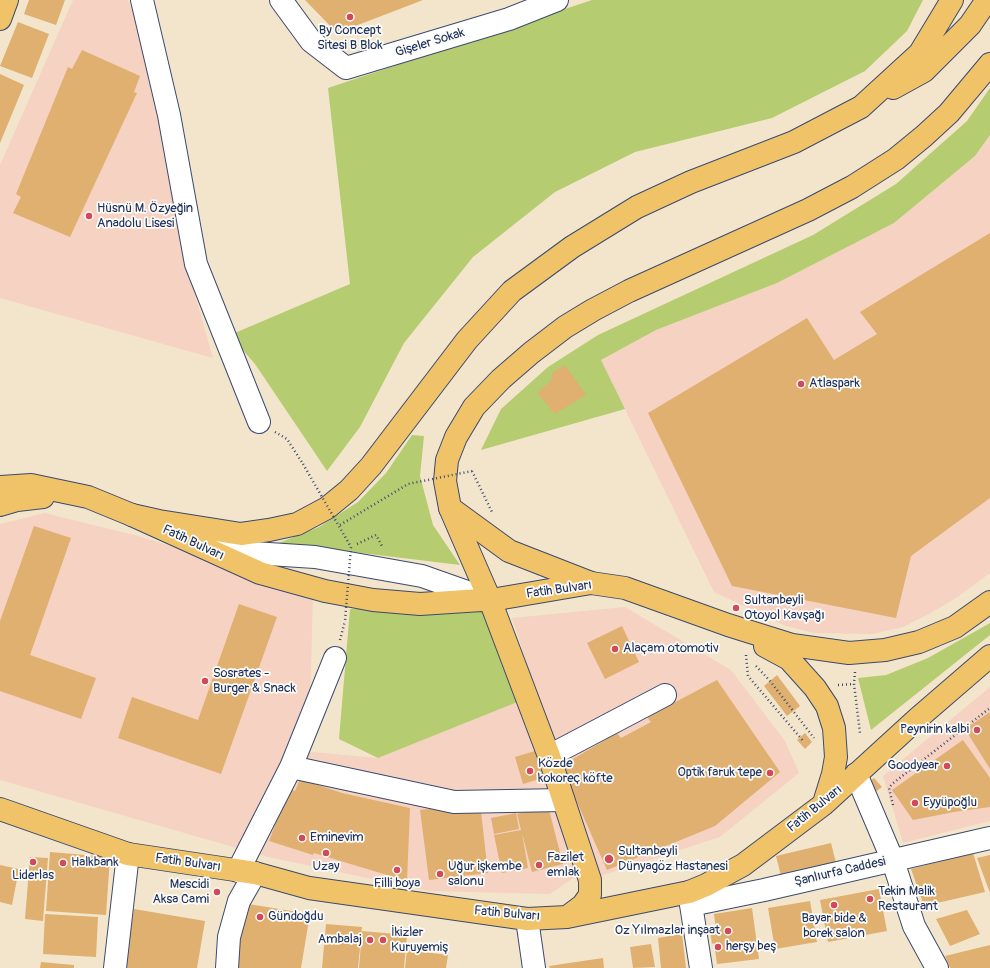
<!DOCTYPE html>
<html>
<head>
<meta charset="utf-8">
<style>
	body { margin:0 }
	canvas { display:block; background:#f2e5cb }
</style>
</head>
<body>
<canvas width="990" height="968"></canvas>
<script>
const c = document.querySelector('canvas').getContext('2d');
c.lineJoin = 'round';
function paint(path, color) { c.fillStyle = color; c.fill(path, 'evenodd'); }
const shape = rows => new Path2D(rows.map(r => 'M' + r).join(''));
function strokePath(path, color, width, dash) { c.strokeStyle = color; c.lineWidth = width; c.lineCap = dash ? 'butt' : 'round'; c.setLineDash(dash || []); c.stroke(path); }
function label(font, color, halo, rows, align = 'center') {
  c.font = font + ' Pangolin,sans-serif'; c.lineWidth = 3.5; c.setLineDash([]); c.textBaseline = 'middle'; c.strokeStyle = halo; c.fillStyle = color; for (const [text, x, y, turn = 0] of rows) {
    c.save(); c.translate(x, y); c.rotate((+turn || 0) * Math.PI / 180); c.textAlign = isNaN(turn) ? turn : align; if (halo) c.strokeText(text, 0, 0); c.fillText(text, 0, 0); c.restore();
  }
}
const built = shape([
	[73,0,128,0,136,20,161,114,187,267,213,358,0,298,0,165],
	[990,135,990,573,956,598,929,614,903,627,872,634,814,633,786,626,714,592,601,360,656,330,777,283,894,223,975,156],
	[45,513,142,537,313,592,310,705,290,750,378,758,520,701,576,876,550,894,429,891,268,857,0,780,0,524],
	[625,607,731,670,785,741,799,773,720,837,597,877,512,618],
	[990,687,990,821,903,843,883,776]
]);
const green = shape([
	[592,0,923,0,907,31,865,71,772,118,635,152,555,192,473,257,404,343,360,427,327,471,255,364,230,335,350,284,328,88],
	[990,88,990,135,975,156,894,223,777,283,656,330,601,360,625,409,481,450,501,409,548,367,598,335,813,235,896,184,967,121],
	[412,435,424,436,420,476,433,525,460,565,279,543,319,527,358,502,386,473],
	[480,606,520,701,378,758,339,739,350,609],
	[990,623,990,635,871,730,858,678,886,675,928,658]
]);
const building = shape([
	[29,0,65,0,56,25,24,14],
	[305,0,423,0,337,33],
	[18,22,49,34,32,78,0,66],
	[82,50,140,76,134,92,137,93,70,237,13,213,21,197,16,194,68,67,72,69],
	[0,74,24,85,0,143],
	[990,233,990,498,911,556,896,618,732,586,648,413,807,318,834,360,877,334,860,312],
	[565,365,586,395,555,414,537,393,550,382,553,372],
	[34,526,71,538,30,655,96,678,81,719,0,691,0,621],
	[239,604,277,617,221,774,118,738,132,697,198,720],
	[622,626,639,662,605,679,587,643],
	[777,675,800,706,787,716,764,686],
	[717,680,780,772,715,826,607,870,561,766,617,733,621,738,651,722,647,717],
	[990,712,990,769,965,729],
	[805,733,812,742,805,749,797,740],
	[963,740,990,778,990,807,954,812,913,820,892,790],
	[535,751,543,778,523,784,515,757],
	[874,778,882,787,874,793,866,785],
	[300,779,342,793,410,808,407,881,314,853,313,855,269,841,289,789,295,791],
	[480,803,488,873,429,880,420,810],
	[548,806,563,864,532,872,522,833,528,868,502,873,494,835,521,830,517,814],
	[516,813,519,829,494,834,491,818],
	[831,843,836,863,781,876,776,856],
	[50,852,110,857,106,915,46,911],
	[973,853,985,892,924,906,911,869],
	[990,855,990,893,977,858],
	[30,857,48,858,43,921,25,919],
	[0,865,19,869,12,905,0,902],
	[879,889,887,931,828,942,820,900],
	[810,901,817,942,775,949,768,908],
	[242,903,310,914,301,968,231,968],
	[752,908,759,959,717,964,714,943,712,944,710,931,716,930,714,914],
	[134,909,205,921,197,968,124,968],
	[967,910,980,934,950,946,936,919],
	[45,914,98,917,96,957,43,954],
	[326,924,362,927,358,968,322,968],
	[362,931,407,935,404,968,359,968],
	[682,934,686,968,661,968,658,938],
	[651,944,655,967,633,968,630,947],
	[990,945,990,968,950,968,945,956],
	[407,950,448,955,446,968,405,968],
	[603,958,604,968,550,968,549,966],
	[41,962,74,965,74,968,40,968]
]);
const path = shape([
	[275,432,287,439,303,464],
	[472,471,492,512],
	[357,544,376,535,383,548],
	[340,640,345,621],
	[746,655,748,676,804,742],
	[756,666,770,681,814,738],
	[855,672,854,684,860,733],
	[838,685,854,684],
	[893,805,889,788,892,784,990,708]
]);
const minor = shape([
	[142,0,169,115,196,264,259,422],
	[281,0,311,41,346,68,509,19,557,0],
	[190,533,253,553,315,557,422,576,490,600],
	[549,756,665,695],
	[291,767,454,802,563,800],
	[856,774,893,861,914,926,937,968],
	[238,871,291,767,335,658],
	[689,892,701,968],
	[691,905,764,890,990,838],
	[527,919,534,968],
	[115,968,128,854],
	[227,968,229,937,239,901,255,873]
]);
const major = shape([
	[0,19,7,0],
	[0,487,31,485,88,497,132,515,260,573,325,591,373,600,420,604,497,599,591,583,625,588,728,625,792,645,849,653,885,650,919,642,955,627,990,602],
	[0,505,17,500,43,497],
	[450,508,490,600,549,756,590,880,590,895,583,905,567,917],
	[765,646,789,659,815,688,827,706,834,728,836,757,833,774,824,803],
	[0,809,128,854,255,873,309,888,527,919,567,917,689,892,706,885,743,865,824,804,917,719,990,656]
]);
const highway = shape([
	[893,88,924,71,970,25,987,0],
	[132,515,159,521,241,534,269,530,297,524,327,508,349,490,371,466,467,340,512,291,572,247,637,207,691,182,794,142,861,107,920,53,952,0],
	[591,583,509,551,450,508,445,481,447,460,456,437,474,407,501,379,531,353,565,327,593,310,629,291,808,210,852,187,896,159,924,136,949,113,990,64]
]);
const pathBridge = shape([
	[303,464,351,547,345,621],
	[340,525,408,484,472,471]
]);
const markers = [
	[350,17,4,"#d1495b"],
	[89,216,4,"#d1495b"],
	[801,384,4,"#d1495b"],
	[736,608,4,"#d1495b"],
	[615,649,4,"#d1495b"],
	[205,681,4,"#d1495b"],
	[977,730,4,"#d1495b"],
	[947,766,4,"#d1495b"],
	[530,771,4,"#d1495b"],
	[770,773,4,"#d1495b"],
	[915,803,4,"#d1495b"],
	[302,838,4,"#d1495b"],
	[326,853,4,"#d1495b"],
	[609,859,5,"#d1495b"],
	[33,862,4,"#d1495b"],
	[63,863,4,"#d1495b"],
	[539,865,4,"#d1495b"],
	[397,870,4,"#d1495b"],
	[440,874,4,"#d1495b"],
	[217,892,4,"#d1495b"],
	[870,899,4,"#d1495b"],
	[834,905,4,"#d1495b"],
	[260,917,4,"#d1495b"],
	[728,931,4,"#d1495b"],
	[370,940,4,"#d1495b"],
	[383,940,4,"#d1495b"],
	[718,947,4,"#d1495b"]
];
const poiNames = [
	["By Concept",350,31,"center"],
	["Sitesi B Blok",350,46,"center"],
	["Hüsnü M. Özyeğin",97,209],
	["Anadolu Lisesi",97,224],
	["Atlaspark",809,384],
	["Sultanbeyli",744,601],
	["Otoyol Kavşağı",744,616],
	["Alaçam otomotiv",623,649],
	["Sosrates -",213,674],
	["Burger & Snack",213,689],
	["Peynirin kalbi",969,730,"right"],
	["Közde",538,764],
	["kokoreç köfte",538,779],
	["Goodyear",939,766,"right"],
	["Optik faruk tepe",762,773,"right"],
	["Eyyüpoğlu",923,803],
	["Eminevim",310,838],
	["Sultanbeyli",618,852],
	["Dünyagöz Hastanesi",618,867],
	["Fazilet",547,858],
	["emlak",547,873],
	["Halkbank",71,863],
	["Uzay",326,867,"center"],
	["Uğur işkembe",448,867],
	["salonu",448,882],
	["Liderlas",33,876,"center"],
	["Filli boya",397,884,"center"],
	["Mescidi",209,885,"right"],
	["Aksa Cami",209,900,"right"],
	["Tekin Malik",878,892],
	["Restaurant",878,907],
	["Gündoğdu",268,917],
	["Bayar bide &",834,919,"center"],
	["borek salon",834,934,"center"],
	["Oz Yılmazlar inşaat",720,931,"right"],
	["İkizler",391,933],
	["Kuruyemiş",391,948],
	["Ambalaj",362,940,"right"],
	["herşy beş",726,947]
];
const streetNames = [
	["Gişeler Sokak",430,43,-17],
	["Fatih Bulvarı",193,543,25],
	["Fatih Bulvarı",559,590,-8],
	["Fatih Bulvarı",815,809,-39],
	["Fatih Bulvarı",188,863,8],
	["Şanlıurfa Caddesi",840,872,-13],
	["Fatih Bulvarı",507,914,5]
];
paint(built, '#f5d2c2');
paint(green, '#b6cc71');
paint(building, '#dfb06f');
strokePath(minor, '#3b4a6e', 24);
strokePath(major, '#3b4a6e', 24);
strokePath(highway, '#3b4a6e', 24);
strokePath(path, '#3b4a6e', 2.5, [1, 3]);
strokePath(minor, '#fff', 22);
strokePath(major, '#f1c369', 22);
strokePath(highway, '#f1c369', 22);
strokePath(pathBridge, '#3b4a6e', 2.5, [1, 3]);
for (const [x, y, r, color] of markers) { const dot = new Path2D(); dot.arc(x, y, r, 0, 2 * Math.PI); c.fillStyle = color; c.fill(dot); strokePath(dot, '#fdfcf7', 1.5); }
label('13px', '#1b2f5e', '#fdfcf7', poiNames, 'left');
label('13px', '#1b2f5e', '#fdfcf7', streetNames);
</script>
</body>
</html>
